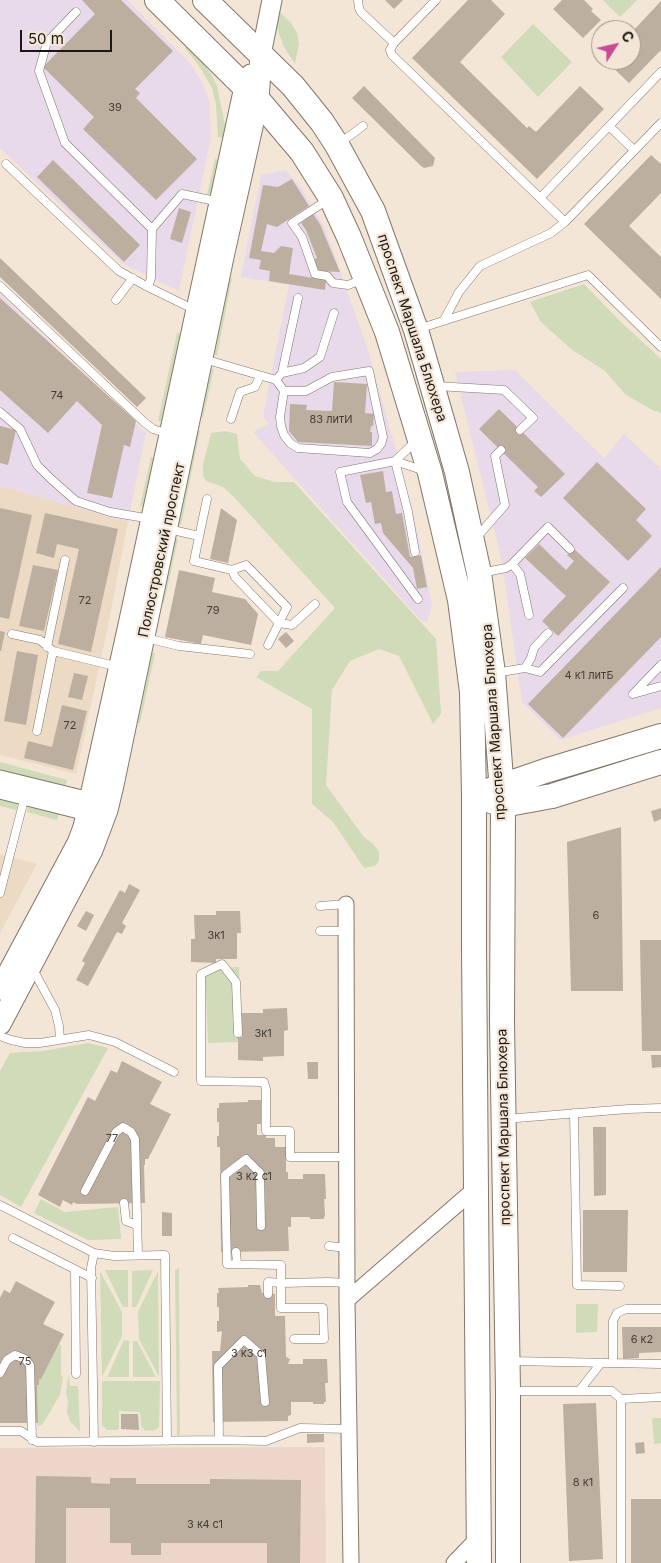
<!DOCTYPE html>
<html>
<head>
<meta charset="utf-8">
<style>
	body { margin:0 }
	#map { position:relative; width:661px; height:1563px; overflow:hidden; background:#f4e6d6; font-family:Inter,sans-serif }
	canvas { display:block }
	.north { position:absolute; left:591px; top:20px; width:50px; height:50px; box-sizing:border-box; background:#f4e6d6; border:1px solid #9d9387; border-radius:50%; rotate:55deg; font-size:14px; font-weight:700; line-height:20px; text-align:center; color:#1b1711 }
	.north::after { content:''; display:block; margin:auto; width:18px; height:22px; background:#c84995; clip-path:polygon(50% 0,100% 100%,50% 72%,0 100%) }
	.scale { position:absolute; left:20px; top:30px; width:92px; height:22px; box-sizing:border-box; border:2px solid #1b1711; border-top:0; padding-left:6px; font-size:15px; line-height:18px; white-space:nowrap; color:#1b1711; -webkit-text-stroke:4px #f4e6d6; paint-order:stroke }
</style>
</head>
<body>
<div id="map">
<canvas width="661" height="1563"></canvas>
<div class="north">С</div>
<div class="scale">50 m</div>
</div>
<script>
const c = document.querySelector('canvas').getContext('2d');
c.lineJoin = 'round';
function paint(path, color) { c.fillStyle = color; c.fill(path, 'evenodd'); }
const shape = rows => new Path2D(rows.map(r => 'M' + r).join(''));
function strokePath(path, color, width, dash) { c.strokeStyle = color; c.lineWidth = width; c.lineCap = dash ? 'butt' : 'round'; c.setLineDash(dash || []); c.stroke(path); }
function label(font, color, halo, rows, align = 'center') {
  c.font = font + ' Inter,sans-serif'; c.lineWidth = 4.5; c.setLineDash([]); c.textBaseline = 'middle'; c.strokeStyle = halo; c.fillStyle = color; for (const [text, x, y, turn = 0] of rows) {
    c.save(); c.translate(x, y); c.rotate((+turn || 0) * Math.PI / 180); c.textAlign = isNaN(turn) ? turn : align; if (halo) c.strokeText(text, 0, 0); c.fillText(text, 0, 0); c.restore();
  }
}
const commercial = shape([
	[0,0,127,0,189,62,201,80,209,99,211,137,179,291,123,264,0,148],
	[286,170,301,188,325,228,368,350,413,511,432,605,427,622,421,620,253,432,269,424,263,417,289,285,241,277,261,175],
	[0,294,146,433,128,522,0,486],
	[515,370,604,458,624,434,661,469,661,708,560,740,522,702,501,557,455,372]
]);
const built = shape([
	[0,486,128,522,107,631,76,774,0,755],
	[0,854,37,864,0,933]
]);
const education = shape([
	[325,1447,326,1563,0,1563,0,1448]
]);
const green = shape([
	[603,0,637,0,620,17],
	[278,10,291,23,297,33,299,44,295,64,284,47,277,28],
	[533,24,572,62,538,97,501,57],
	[188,45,204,64,211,74,217,86,225,125,224,138,218,137,216,104,212,88,199,66,185,48],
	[215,159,219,160,212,194,207,195],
	[229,278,232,278,217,356,213,353],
	[584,284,621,322,661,359,661,413,652,410,625,394,605,371,571,349,541,322,530,302],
	[177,333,182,334,163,422,158,421],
	[210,369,214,369,203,418,200,417],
	[197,430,200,431,181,525,177,524],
	[225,431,237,434,240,459,255,476,275,482,294,482,436,639,441,714,433,724,399,656,379,649,350,661,332,690,326,785,363,836,373,844,379,852,379,861,375,866,364,868,333,822,312,804,312,709,256,677,261,671,278,671,335,608,233,496,223,487,206,481,203,475,203,465,211,433],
	[151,457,156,458,144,507,140,506],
	[174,537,178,539,164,603,160,602],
	[149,652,155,653,140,723,134,721],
	[0,762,67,780,65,788,0,771],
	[0,798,18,803,16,810,0,806],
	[29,806,59,814,57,820,27,812],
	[239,967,241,1042,208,1043,205,968],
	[88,1043,108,1048,21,1207,0,1195,0,1071,10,1053,43,1051],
	[41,1199,65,1212,118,1207,121,1239,88,1240,34,1213],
	[179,1268,180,1436,177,1435,175,1270],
	[105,1270,128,1270,128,1307,123,1307],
	[153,1270,136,1307,132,1307,132,1271],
	[100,1271,122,1312,122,1336,102,1377],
	[158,1271,159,1377,139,1339,138,1312],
	[576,1304,598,1304,597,1332,576,1333],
	[124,1340,129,1341,129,1377,107,1377],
	[133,1341,137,1341,156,1377,133,1377],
	[59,1344,61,1345,61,1376,63,1377,60,1395,42,1425,38,1426,37,1385,39,1379,41,1378],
	[68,1377,69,1377,70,1386,78,1386,80,1432,70,1421,67,1412,68,1401,66,1393],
	[102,1381,160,1381,159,1427,155,1430,145,1431,141,1426,140,1412,119,1411,119,1428,117,1430,107,1430,102,1425],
	[652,1418,661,1418,661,1443,654,1444]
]);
const building = shape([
	[82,0,121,0,173,51,135,89,140,93,136,98,197,159,156,200,83,129,94,117,43,67,95,14],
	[385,0,403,0,394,9],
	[468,0,491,0,505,14,460,62,527,128,529,126,536,132,580,86,604,109,537,179,412,58],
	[562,0,584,0,593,9,591,11,601,20,583,38,553,9],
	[661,1,661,50,629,83,605,60,631,60,631,33],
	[364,86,432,155,435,158,433,166,424,168,421,166,352,98],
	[651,155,661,164,661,193,629,226,661,257,661,299,584,224],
	[53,160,140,245,124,262,37,177],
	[292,179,309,206,277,227,267,224,261,251,274,253,281,246,293,248,289,274,326,280,325,290,269,281,270,271,259,269,261,260,249,258,263,185,278,187],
	[179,208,191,212,182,243,170,239],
	[313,214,320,224,340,272,318,271,313,260,317,258,306,230,301,223],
	[0,258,146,398,137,407,0,277],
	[0,298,136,421,130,447,124,445,112,498,87,493,102,425,77,401,48,433,0,390],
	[334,382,367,384,365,413,374,414,373,426,371,426,370,432,372,432,372,446,298,442,289,431,290,404,307,405,306,410,332,411],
	[499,409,565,474,541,497,534,491,538,487,479,429],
	[0,426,16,430,8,465,0,463],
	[597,462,646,509,636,520,652,536,628,561,563,498],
	[383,471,386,492,392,491,396,514,402,513,410,557,421,555,427,587,417,589,413,568,383,533,381,523,375,524,371,502,366,503,360,475],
	[0,508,32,515,9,619,0,617],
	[221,508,237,520,228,563,210,559],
	[45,513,118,529,91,652,58,644,79,549,57,544,54,558,36,553],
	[539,544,566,570,574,561,567,555,573,548,610,582,558,636,542,621,566,596,525,558],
	[33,565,58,570,44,631,19,626],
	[661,567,661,637,563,738,528,704],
	[179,570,215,578,212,592,245,599,258,614,251,645,203,635,201,644,165,637],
	[0,631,5,632,1,651,0,651],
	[286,632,294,641,286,648,278,639],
	[17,651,38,655,26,725,4,721],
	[74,673,88,676,82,700,68,697],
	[62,705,87,711,73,770,24,758,28,741,52,747],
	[661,808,661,819,654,822,651,811],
	[621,827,623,991,571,991,567,842],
	[129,884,140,890,122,923,126,926,122,934,117,932,88,986,76,980,85,963,82,961,120,890,125,893],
	[86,911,94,915,86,931,77,926],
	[216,911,240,911,241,933,237,933,237,959,216,959,216,963,191,962,191,939,195,939,194,915,216,915],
	[640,940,661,940,661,1051,642,1051],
	[287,1008,288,1030,284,1031,284,1056,263,1057,263,1061,238,1060,238,1037,242,1037,241,1013,263,1013,263,1009],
	[651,1055,661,1055,661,1067,652,1068],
	[122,1061,162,1082,150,1104,171,1114,148,1159,145,1159,145,1165,144,1165,145,1203,77,1204,73,1202,72,1205,63,1200,60,1207,38,1195,88,1097,95,1101,111,1070,117,1073],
	[307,1062,318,1062,318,1079,308,1079],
	[248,1100,261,1100,261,1124,257,1124,257,1135,266,1135,266,1138,275,1138,275,1147,286,1147,286,1172,288,1172,288,1179,303,1179,303,1174,325,1174,326,1199,324,1199,325,1216,324,1217,324,1219,310,1219,310,1217,291,1217,291,1227,288,1227,289,1251,221,1252,220,1147,217,1147,217,1136,219,1136,219,1122,217,1122,217,1108,219,1108,219,1103,248,1102],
	[593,1127,606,1127,606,1195,594,1196],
	[583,1210,628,1210,627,1272,583,1272],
	[162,1212,172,1213,172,1236,162,1236],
	[16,1281,55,1302,43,1324,64,1334,41,1379,39,1379,39,1385,37,1385,38,1423,0,1423,0,1298,4,1290,10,1293],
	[248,1285,260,1285,262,1293,275,1294,275,1316,285,1316,286,1357,290,1359,288,1364,303,1364,303,1359,327,1359,328,1383,325,1383,326,1402,324,1402,324,1404,313,1404,313,1402,291,1402,291,1415,288,1416,288,1421,213,1422,212,1351,220,1351,222,1331,217,1332,217,1321,219,1321,219,1307,217,1307,217,1293,219,1293,218,1288,248,1287],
	[622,1327,661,1327,661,1352,639,1353,639,1358,623,1359],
	[596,1403,603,1559,569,1561,563,1404],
	[121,1414,138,1414,139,1430,121,1429],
	[307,1434,324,1434,324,1442,307,1443],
	[644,1442,645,1453,636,1454,635,1443],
	[36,1476,91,1477,91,1483,110,1484,110,1478,136,1478,136,1484,210,1484,210,1479,301,1480,300,1563,267,1563,267,1543,161,1543,161,1555,131,1555,131,1543,110,1543,110,1508,66,1508,66,1563,35,1563],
	[631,1499,661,1499,661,1563,631,1563]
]);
const service = shape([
	[358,0,359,8,361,12,394,43],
	[436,0,394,43,390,50,392,55,565,222],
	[76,12,47,42,39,71,65,143,152,229],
	[609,126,634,150],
	[340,143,363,126],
	[6,164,119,271,148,287,195,310],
	[540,198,661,72],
	[329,199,292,223,302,237,315,274,327,276,333,283,348,285,364,279],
	[0,286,144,422,153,429,169,434],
	[148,287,151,278,152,229,182,194,220,202],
	[116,300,133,278],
	[444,320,459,292,480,266,551,233,565,222,661,123],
	[418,329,588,275,661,347],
	[204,359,276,380,284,391,306,391,332,377,369,371,383,437,381,444,377,449,370,453,298,448,290,443,284,435,281,426,280,417,284,391],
	[282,373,298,298],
	[276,380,282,373,304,368,320,357,334,313],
	[436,386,504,390,533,418,520,430],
	[0,412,20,429,37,465,51,479,76,501,110,512,151,519],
	[231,419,240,392,255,387,260,376],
	[416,441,395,461,425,471],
	[207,499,194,561,232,570,235,577,279,623,292,625,315,604],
	[168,529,199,536],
	[476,538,505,505,495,456,501,450],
	[415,552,408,512,395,461,340,472,347,502,418,599],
	[512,564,520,574,529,615],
	[232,570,246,565,287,607,268,645],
	[481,573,506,568,512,564,548,527,570,549],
	[12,634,40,640,53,651,119,667],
	[146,638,179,646,250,654],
	[47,647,65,560],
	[661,665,633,694,661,686],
	[525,668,531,658,534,648,548,633],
	[495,673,525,668,540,672,623,588],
	[37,731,53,651],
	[0,893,25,796],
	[320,906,346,904],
	[320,931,346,931],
	[32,970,36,975,55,1010,59,1026,60,1039],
	[238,1033,236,982,222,964,201,974,201,1081,264,1082,266,1089,266,1131,290,1131,290,1157,346,1157],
	[0,1036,11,1040,25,1043,40,1043,89,1035,115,1042,174,1072],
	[574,1113,577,1285,620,1286],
	[505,1119,628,1109,661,1108],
	[85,1191,116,1132,123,1127,131,1132,135,1139,138,1255],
	[124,1203,126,1221,137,1225],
	[0,1205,94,1253,114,1256,165,1255,167,1441],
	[261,1226,260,1173,246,1159,225,1175,227,1264,281,1265,281,1283,268,1282,268,1294],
	[13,1238,92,1278],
	[329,1246,347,1248],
	[236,1252,237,1264],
	[94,1253,91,1268,94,1442],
	[75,1270,76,1374],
	[294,1339,324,1339,323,1308,281,1308,281,1283,328,1282,347,1283],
	[511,1361,661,1364],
	[613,1363,613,1321,617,1313,626,1309,661,1309],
	[0,1373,7,1360,15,1355,25,1359,30,1365,32,1440],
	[510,1391,612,1391,621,1399,621,1563],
	[579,1391,601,1363],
	[621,1399,661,1397],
	[0,1431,21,1431,37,1442,219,1440,266,1441,300,1428,349,1429],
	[219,1440,218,1366,244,1340,261,1355,265,1402]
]);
const minor = shape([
	[0,778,90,800,97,804],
	[0,791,87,813,96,812],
	[346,904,347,1300,351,1563],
	[347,1300,476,1188],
	[454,1563,479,1537]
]);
const tertiary = shape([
	[261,55,272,0]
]);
const secondary = shape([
	[0,989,78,843,84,827,127,634,245,87,251,75],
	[0,1024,92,850,107,810,113,785,223,257,258,100,261,55]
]);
const primary = shape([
	[157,0,258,100,302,152,331,198,349,237,387,332,430,473,460,600,472,692,474,796,474,946,479,1563],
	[205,0,293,86,322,122,337,145,373,211,416,330,432,385,457,472,479,573,493,673,503,805,502,1022,508,1391,508,1563],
	[487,791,545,771,661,736],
	[488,800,503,805,552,796,661,762]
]);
const numberNames = [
	["39",115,108],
	["74",57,396],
	["83 литИ",331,420],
	["72",85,601],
	["79",213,611],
	["4 к1 литБ",589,676],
	["72",70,726],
	["6",596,916],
	["3к1",216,936],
	["3к1",263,1034],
	["77",112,1139],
	["3 к2 с1",254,1177],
	["6 к2",642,1340],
	["3 к3 с1",249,1354],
	["75",25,1362],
	["8 к1",583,1483],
	["3 к4 с1",205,1525]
];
const streetNames = [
	["проспект Маршала Блюхера",412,328,72],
	["Полюстровский проспект",162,550,-78],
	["проспект Маршала Блюхера",494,722,-94],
	["проспект Маршала Блюхера",504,1127,-91]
];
paint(commercial, '#e8d9eb');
paint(built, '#eddac4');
paint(education, '#ecd6c9');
paint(green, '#d0dbb9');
paint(building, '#bcafa0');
strokePath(service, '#837769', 9);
strokePath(minor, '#837769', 17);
strokePath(tertiary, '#837769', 21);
strokePath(secondary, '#837769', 23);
strokePath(primary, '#837769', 26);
strokePath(service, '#fff', 8);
strokePath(minor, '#fff', 15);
strokePath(tertiary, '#fff', 19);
strokePath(secondary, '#fff', 21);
strokePath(primary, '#fff', 24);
label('11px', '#433d35', null, numberNames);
label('14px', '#1b1711', '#f4e6d6', streetNames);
</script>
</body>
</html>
